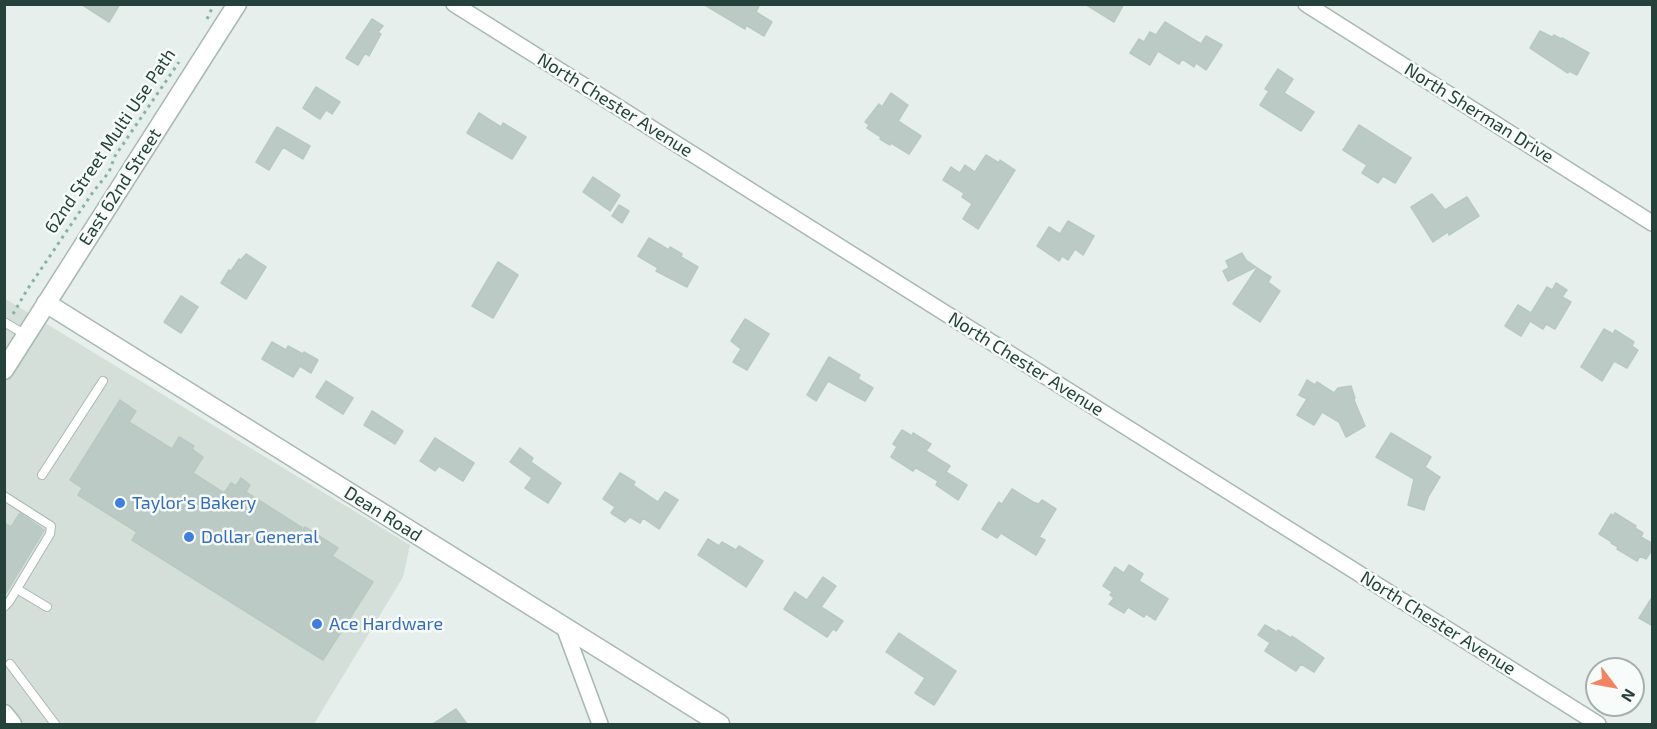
<!DOCTYPE html>
<html>
<head>
<meta charset="utf-8">
<style>
	body { margin:0 }
	#map { position:relative; width:1657px; height:729px; overflow:hidden; background:#e6efeb; font-family:"Exo 2",sans-serif }
	canvas { display:block }
	.frame { position:absolute; inset:0; border:6px solid #24423a; pointer-events:none }
	.north { position:absolute; left:1585px; top:657px; width:60px; height:60px; box-sizing:border-box; background:#f7fbf9; border:2px solid #a3b1ad; border-radius:50%; rotate:122deg; font-size:16px; font-weight:700; line-height:24px; text-align:center; color:#24423a }
	.north::after { content:''; display:block; margin:auto; width:21px; height:27px; background:#f4845f; clip-path:polygon(50% 0,100% 100%,50% 72%,0 100%) }
</style>
</head>
<body>
<div id="map">
<canvas width="1657" height="729"></canvas>
<div class="frame"></div>
<div class="north">N</div>
</div>
<script>
const c = document.querySelector('canvas').getContext('2d');
c.lineJoin = 'round';
function paint(path, color) { c.fillStyle = color; c.fill(path, 'evenodd'); }
const shape = rows => new Path2D(rows.map(r => 'M' + r).join(''));
function strokePath(path, color, width, dash) { c.strokeStyle = color; c.lineWidth = width; c.lineCap = dash ? 'butt' : 'round'; c.setLineDash(dash || []); c.stroke(path); }
function label(font, color, halo, rows, align = 'center') {
  c.font = font + ' "Exo 2",sans-serif'; c.lineWidth = 5; c.setLineDash([]); c.textBaseline = 'middle'; c.strokeStyle = halo; c.fillStyle = color; for (const [text, x, y, turn = 0] of rows) {
    c.save(); c.translate(x, y); c.rotate((+turn || 0) * Math.PI / 180); c.textAlign = isNaN(turn) ? turn : align; if (halo) c.strokeText(text, 0, 0); c.fillText(text, 0, 0); c.restore();
  }
}
const built = shape([
	[4,298,410,545,403,577,314,724,5,724]
]);
const building = shape([
	[81,4,120,4,109,22,81,4],
	[703,4,760,4,756,12,772,22,764,36,746,25,745,29,703,4],
	[1085,4,1124,4,1114,22,1085,4],
	[372,19,383,26,378,32,381,34,369,56,365,53,358,65,346,58,372,19],
	[1165,22,1201,44,1206,36,1222,45,1206,70,1196,63,1194,67,1182,59,1179,64,1158,51,1150,65,1130,53,1139,39,1144,42,1150,32,1156,35,1165,22],
	[1540,31,1552,37,1554,35,1561,39,1562,38,1589,53,1577,75,1569,71,1568,73,1530,48,1540,31],
	[1278,69,1293,79,1284,93,1314,112,1301,131,1260,105,1269,91,1265,89,1278,69],
	[316,87,340,102,332,114,326,110,320,119,303,108,316,87],
	[891,93,908,105,898,121,921,136,909,154,891,143,890,145,880,139,881,137,867,128,869,125,865,122,879,104,882,107,891,93],
	[479,113,501,127,503,123,526,137,512,159,467,133,479,113],
	[1359,125,1411,158,1395,183,1383,176,1378,183,1362,173,1367,165,1343,150,1359,125],
	[277,127,310,146,303,159,283,147,269,170,256,162,277,127],
	[986,155,999,163,1000,160,1015,170,978,229,963,219,972,204,962,197,964,193,943,180,951,167,960,173,965,165,975,172,986,155],
	[593,177,620,195,610,211,583,192,593,177],
	[1432,194,1445,210,1467,197,1479,216,1449,235,1448,232,1433,242,1411,207,1432,194],
	[619,205,629,211,622,223,612,216,619,205],
	[1068,221,1094,236,1083,255,1075,249,1068,260,1062,256,1059,261,1037,246,1049,227,1060,234,1068,221],
	[649,238,669,250,670,247,682,254,681,257,698,267,687,287,656,271,658,268,638,256,649,238],
	[1242,253,1246,260,1256,267,1228,281,1223,271,1229,268,1226,261,1242,253],
	[246,254,266,267,246,299,221,283,229,270,231,271,239,259,241,260,246,254],
	[498,262,518,275,493,318,472,306,498,262],
	[1257,268,1271,277,1268,282,1280,291,1260,322,1233,304,1257,268],
	[1556,283,1567,290,1562,297,1571,302,1555,329,1546,324,1543,329,1530,321,1521,336,1505,326,1518,305,1531,313,1547,287,1552,290,1556,283],
	[181,296,198,307,181,333,164,322,181,296],
	[745,319,769,334,747,370,733,362,741,349,731,341,745,319],
	[1604,329,1613,334,1615,330,1634,342,1632,346,1638,350,1627,368,1614,361,1602,381,1581,367,1604,329],
	[272,342,286,350,288,346,303,354,304,352,318,360,311,373,300,366,293,377,262,359,272,342],
	[829,357,860,375,858,379,873,388,865,401,828,381,816,401,807,395,829,357],
	[1307,380,1315,385,1317,382,1334,393,1338,388,1351,386,1355,398,1354,400,1365,426,1346,437,1339,422,1322,412,1314,425,1297,415,1307,399,1299,395,1307,380],
	[326,381,353,398,343,414,316,397,326,381],
	[120,400,136,411,129,422,172,449,179,437,194,446,192,449,203,457,193,473,224,493,231,483,236,486,241,478,250,485,246,492,304,529,305,527,338,548,332,556,373,582,323,660,132,540,137,532,78,495,82,488,70,480,120,400],
	[372,411,403,431,395,444,364,425,372,411],
	[902,430,912,436,913,433,931,444,926,451,950,466,946,472,967,485,958,500,936,485,938,481,918,469,915,468,913,471,891,457,897,447,893,444,902,430],
	[1391,433,1431,457,1425,467,1440,477,1428,497,1424,510,1408,505,1414,479,1376,457,1391,433],
	[435,438,474,463,463,481,439,466,435,471,420,461,435,438],
	[520,448,533,458,531,462,561,483,548,503,525,488,532,478,510,462,520,448],
	[620,473,635,482,633,485,658,502,665,492,678,500,659,529,643,518,640,523,630,517,625,522,611,513,615,507,603,499,620,473],
	[1012,489,1033,502,1039,504,1042,500,1056,509,1039,537,1045,540,1036,555,1001,533,997,538,982,529,999,502,1002,504,1012,489],
	[20,513,44,530,4,596,4,523,11,527,20,513],
	[1615,513,1636,526,1635,528,1643,533,1641,537,1653,544,1653,548,1646,559,1640,556,1637,561,1617,549,1618,547,1611,543,1612,542,1599,534,1611,514,1613,516,1615,513],
	[708,539,719,546,722,542,736,550,739,546,763,561,746,587,698,555,708,539],
	[1129,565,1143,574,1139,581,1168,599,1155,620,1146,614,1144,617,1128,607,1124,613,1109,604,1114,598,1110,595,1112,592,1103,586,1115,567,1124,573,1129,565],
	[823,577,836,586,821,607,843,621,836,631,833,629,827,637,784,609,795,592,807,600,823,577],
	[1653,596,1653,626,1639,618,1653,596],
	[1265,625,1277,632,1278,630,1291,638,1292,636,1324,658,1314,672,1301,664,1296,671,1265,651,1270,643,1258,635,1265,625],
	[899,633,956,671,934,705,915,693,925,678,886,652,899,633],
	[456,709,467,724,433,724,456,709]
]);
const path = shape([
	[207,19,214,4],
	[13,314,27,290,93,192,109,172,115,156,179,62]
]);
const service = shape([
	[4,322,26,335],
	[42,475,103,381],
	[4,496,51,526,50,534,9,602,4,607],
	[17,589,47,607],
	[10,664,55,724]
]);
const minor = shape([
	[454,4,1598,724],
	[1306,4,1652,223],
	[564,627,600,724]
]);
const tertiary = shape([
	[46,303,720,724],
	[4,370,237,4]
]);
const secondary = shape([
	[4,714,12,724]
]);
const markers = [
	[120,503,6,"#3f7fe0"],
	[189,537,6,"#3f7fe0"],
	[317,624,6,"#3f7fe0"]
];
const streetNames = [
	["North Chester Avenue",615,105,32],
	["North Sherman Drive",1479,113,32],
	["62nd Street Multi Use Path",110,141,-56],
	["East 62nd Street",120,187,-57],
	["North Chester Avenue",1026,364,32],
	["Dean Road",383,514,32],
	["North Chester Avenue",1438,623,32]
];
const shopNames = [
	["Taylor's Bakery",132,503],
	["Dollar General",201,537],
	["Ace Hardware",329,624]
];
paint(built, '#d4dfda');
paint(building, '#bbcac4');
strokePath(building, '#b8c9c2', 1.5);
strokePath(service, '#a8b8b2', 10);
strokePath(minor, '#a8b8b2', 18);
strokePath(tertiary, '#a8b8b2', 21);
strokePath(secondary, '#a4bbb3', 21);
strokePath(path, '#86b3a5', 3, [3, 4.5]);
strokePath(service, '#fff', 8);
strokePath(minor, '#fff', 15);
strokePath(tertiary, '#fff', 18);
strokePath(secondary, '#fff', 18);
for (const [x, y, r, color] of markers) { const dot = new Path2D(); dot.arc(x, y, r, 0, 2 * Math.PI); c.fillStyle = color; c.fill(dot); strokePath(dot, '#f7fbf9', 2); }
label('18px', '#24423a', '#f7fbf9', streetNames);
label('18px', '#366cbe', '#f7fbf9', shopNames, 'left');
</script>
</body>
</html>
